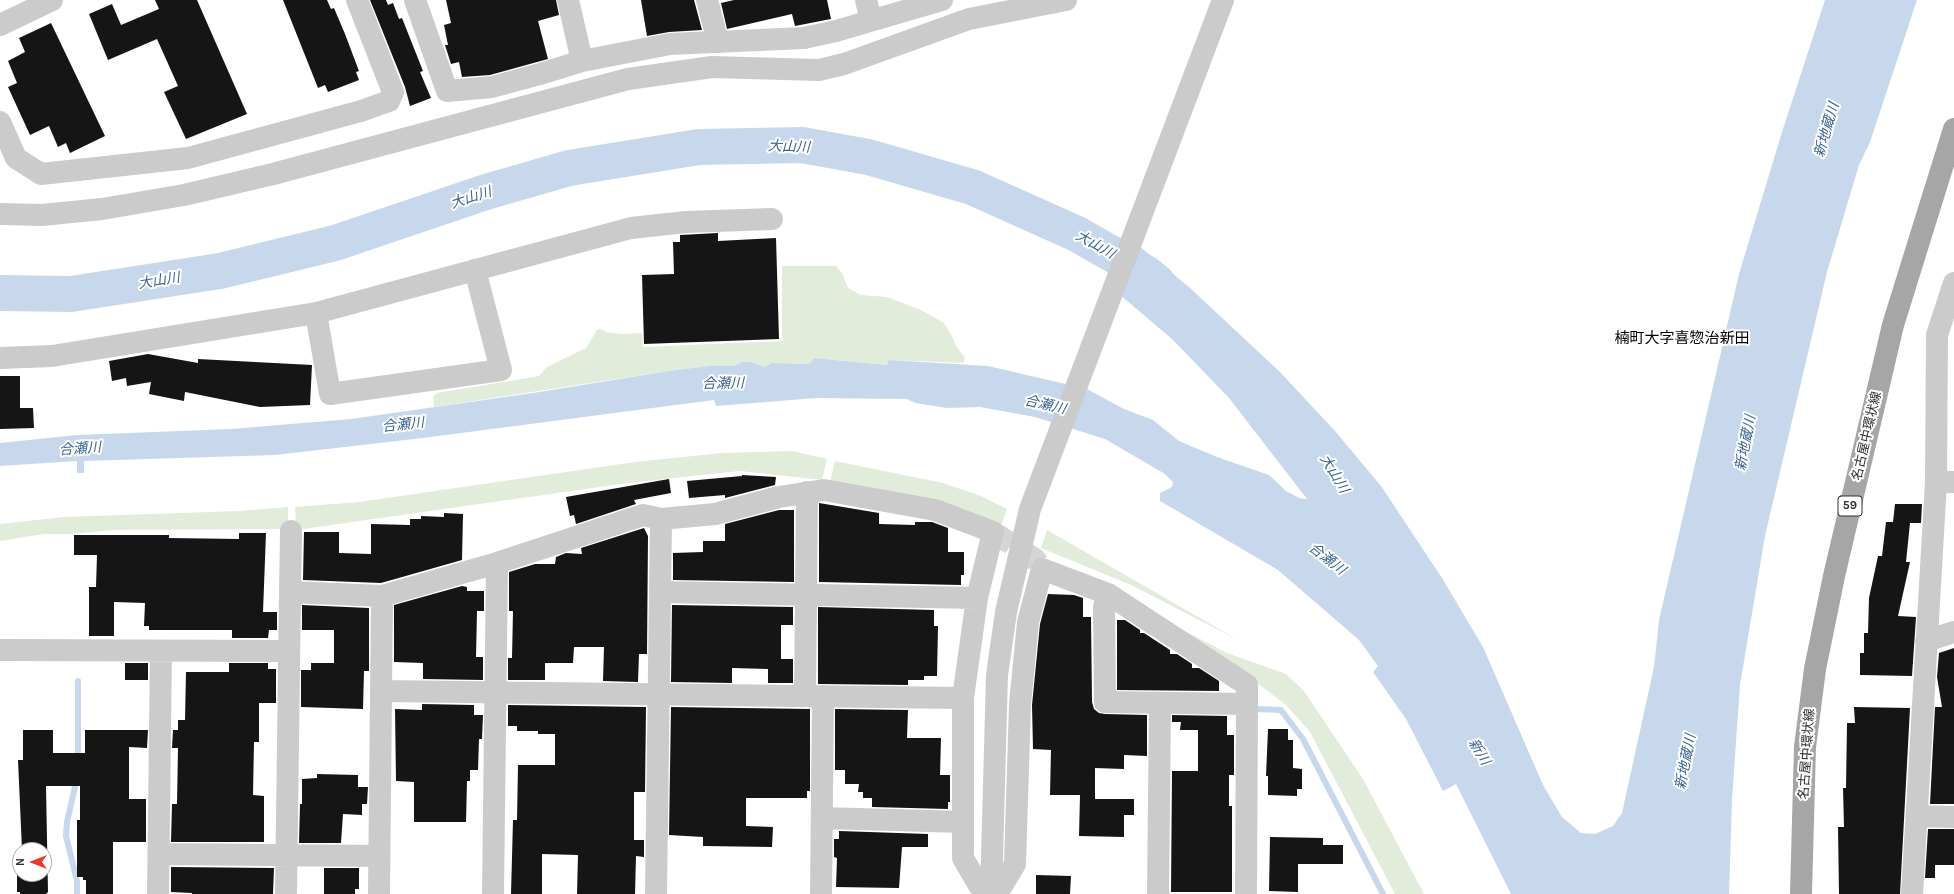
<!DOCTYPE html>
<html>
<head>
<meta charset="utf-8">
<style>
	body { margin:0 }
	#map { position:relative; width:1954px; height:894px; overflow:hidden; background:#fff; font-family:Karla,sans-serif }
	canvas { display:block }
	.north { position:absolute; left:12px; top:842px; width:40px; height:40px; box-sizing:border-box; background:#fff; border:1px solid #ababab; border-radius:50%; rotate:270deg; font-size:11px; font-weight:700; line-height:16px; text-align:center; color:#2e2e2e }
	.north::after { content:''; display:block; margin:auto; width:14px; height:18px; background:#ea392b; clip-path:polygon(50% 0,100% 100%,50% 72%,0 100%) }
</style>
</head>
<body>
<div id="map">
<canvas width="1954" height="894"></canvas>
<div class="north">N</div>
</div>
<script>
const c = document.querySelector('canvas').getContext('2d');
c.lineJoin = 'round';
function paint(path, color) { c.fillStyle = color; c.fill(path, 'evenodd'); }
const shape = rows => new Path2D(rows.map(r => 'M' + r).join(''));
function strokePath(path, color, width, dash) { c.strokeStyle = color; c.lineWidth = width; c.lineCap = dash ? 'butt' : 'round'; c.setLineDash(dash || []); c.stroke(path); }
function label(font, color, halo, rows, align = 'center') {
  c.font = font + ' Karla,"Noto Sans JP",sans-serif'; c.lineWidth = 4; c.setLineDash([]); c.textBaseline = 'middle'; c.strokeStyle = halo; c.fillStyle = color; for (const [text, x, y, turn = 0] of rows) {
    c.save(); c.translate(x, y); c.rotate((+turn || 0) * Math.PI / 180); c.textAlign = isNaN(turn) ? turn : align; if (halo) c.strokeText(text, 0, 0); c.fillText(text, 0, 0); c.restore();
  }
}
const green = shape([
	[782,266,836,266,842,273,848,288,861,295,887,297,921,310,944,323,953,338,956,346,965,358,963,363,889,360,888,365,814,358,809,364,772,363,765,367,751,362,742,362,734,366,708,366,669,371,434,407,433,397,437,393,539,376,547,367,586,348,597,330,600,329,607,332,622,334,642,333,643,347,782,341],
	[793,451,827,459,822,480,740,471,628,483,296,530,295,507,359,502,635,462,722,453],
	[835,461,943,483,981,496,1007,509,999,532,830,482],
	[288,507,288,529,114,530,71,534,44,534,0,541,0,524,64,517,239,511],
	[1047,530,1240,641,1131,585,1041,548],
	[1139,607,1227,653,1286,674,1304,691,1363,779,1424,894,1395,894,1310,732,1286,705,1223,657]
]);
const water = shape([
	[1825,0,1917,0,1870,142,1859,165,1827,272,1765,536,1740,685,1732,799,1729,894,1511,894,1456,784,1443,791,1406,719,1373,672,1378,666,1359,640,1278,570,1160,501,1160,493,1172,487,1173,482,1165,474,1105,439,1035,417,980,407,947,408,915,403,907,399,817,398,716,406,714,400,423,438,275,455,84,461,84,473,77,473,77,461,0,466,0,443,77,435,231,429,351,419,533,393,669,371,708,366,734,366,742,362,751,362,765,367,772,363,809,364,814,358,887,365,889,360,988,366,1087,389,1124,409,1153,420,1179,441,1217,457,1269,475,1286,491,1299,498,1307,499,1229,398,1173,340,1105,282,1127,236,1189,287,1280,372,1335,431,1381,486,1442,578,1483,647,1543,785,1562,817,1581,833,1595,834,1613,826,1622,813,1654,667,1659,620,1739,274,1782,132]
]);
const stream = shape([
	[78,681,78,761],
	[1255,709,1281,710,1303,739,1383,894],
	[77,778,67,822,66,836,77,881,77,894]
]);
const river = shape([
	[0,293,71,294,220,271,335,243,486,192,569,168,699,147,802,145,868,157,972,187,1077,234,1147,274,1157,282]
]);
const building = shape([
	[155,0,197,0,247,114,186,139,164,92,178,86,157,39,108,60,89,14,112,4,121,25,159,9],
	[283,0,327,0,331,9,334,8,345,34,359,71,356,72,359,80,328,92,325,85,318,88],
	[370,0,386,0,388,5,393,3,399,19,402,18,423,71,420,72,431,98,410,106,405,87],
	[446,0,556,0,559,15,538,21,548,59,490,75,462,77,459,62,451,64,445,45,448,45,444,25,451,23],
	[641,0,694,0,702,30,669,32,647,36],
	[734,0,827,0,831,19,795,26,792,14,727,29,721,3],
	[51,23,105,136,70,153,66,143,58,147,49,126,30,135,8,87,17,83,8,61,25,52,19,38],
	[718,233,718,241,776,238,779,339,644,344,642,275,674,274,673,242,680,242,680,235],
	[148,354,198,363,198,359,312,365,310,405,260,407,185,392,184,401,149,394,151,382,127,386,126,378,112,381,109,361],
	[0,376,20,376,20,408,33,408,34,428,0,429],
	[742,475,776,477,775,485,725,498,725,495,689,498,687,481,742,476],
	[669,479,671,493,634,500,636,504,576,524,574,515,570,516,566,497],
	[819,503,879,513,879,524,915,525,915,522,932,522,948,528,948,552,964,552,964,575,961,575,961,585,819,582],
	[1895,504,1922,504,1921,523,1910,523,1906,562,1910,562,1898,616,1916,617,1912,676,1860,675,1860,653,1864,653,1864,633,1868,633,1869,598,1878,556,1882,556,1886,522,1893,522],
	[779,510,794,510,794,582,673,580,673,553,703,552,703,541,725,541,725,524],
	[444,513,463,514,462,560,381,583,303,580,304,532,339,532,339,553,371,554,371,524,410,525,410,519,421,519,421,516,444,517],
	[644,528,648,536,647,654,639,654,638,682,603,681,604,647,574,647,573,663,545,663,545,680,508,680,508,658,512,658,513,611,509,611,509,572,535,564,555,564,556,557,566,553,582,554,581,548],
	[239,533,266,533,263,612,277,612,277,630,269,630,268,638,232,638,232,630,149,630,149,626,144,626,145,603,114,602,114,636,89,636,89,587,96,587,97,555,74,555,74,535,169,535,169,538,239,539],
	[462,586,467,587,467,591,484,591,484,611,477,611,476,657,483,657,483,680,423,679,423,663,394,662,394,605],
	[1048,594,1074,595,1083,598,1083,617,1091,617,1092,702,1094,709,1099,713,1105,714,1147,715,1147,756,1124,755,1124,769,1095,768,1095,799,1134,799,1134,815,1124,815,1124,837,1079,836,1080,795,1050,795,1051,750,1033,749,1032,705,1040,624],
	[302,605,369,608,369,671,364,671,363,709,301,707,301,670,311,670,311,663,334,663,334,630,302,630],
	[672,605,793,607,793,625,781,625,781,659,793,659,793,683,768,683,768,669,732,668,732,683,671,682],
	[818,607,934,610,934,626,938,626,937,676,924,676,924,680,908,680,908,685,818,684],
	[1117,620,1125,620,1140,630,1140,633,1144,633,1170,650,1170,654,1177,654,1192,664,1192,668,1199,668,1219,681,1219,691,1117,690],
	[1954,648,1954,804,1930,804,1935,707,1942,707,1937,677,1939,653],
	[125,663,148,663,148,680,125,680],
	[229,663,268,663,268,669,276,669,276,703,259,703,259,742,254,742,253,795,264,796,264,842,171,842,172,804,177,804,178,748,172,748,173,730,178,730,178,720,185,720,186,672,229,672],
	[422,704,474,705,474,715,483,715,482,739,479,739,478,770,470,770,470,781,467,781,466,822,414,822,414,782,396,781,395,709,422,710],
	[508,705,646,707,645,792,634,792,634,840,644,840,644,857,636,856,635,894,577,894,578,855,542,854,542,894,511,894,513,820,517,820,518,765,555,765,555,734,538,734,538,731,517,731,517,726,508,726],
	[671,707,810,709,810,791,807,791,807,798,746,798,746,826,773,827,772,847,703,846,703,837,669,835],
	[1854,707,1910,708,1900,894,1839,894,1838,827,1844,827,1843,788,1846,788,1847,723,1855,723],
	[835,709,908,710,907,738,941,738,940,775,950,775,950,802,948,802,948,809,872,807,872,798,863,798,863,792,858,792,859,784,845,784,845,770,835,770],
	[1172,715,1227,716,1227,735,1234,735,1234,775,1229,775,1229,806,1232,806,1232,892,1171,892,1172,771,1198,771,1198,730,1180,730,1181,722,1172,722],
	[1268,729,1288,729,1288,740,1293,740,1293,768,1302,769,1302,789,1297,789,1297,796,1268,795,1268,776,1266,776],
	[23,730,53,730,53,753,85,753,85,730,148,730,147,748,129,747,129,799,146,799,146,842,113,842,113,894,86,894,86,880,83,880,83,877,77,877,77,820,80,820,80,786,46,786,48,892,46,894,20,894,20,892,17,892,17,863,20,863,20,874,44,874,44,850,22,850,18,760,23,760],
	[317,774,358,775,358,787,368,787,367,804,362,804,362,815,343,814,341,843,299,843,300,804,302,804,302,779,317,778],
	[1928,829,1954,829,1954,865,1935,865,1935,878,1925,878],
	[839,831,928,834,928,847,902,847,899,888,836,887,837,858,834,857,834,839,839,839],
	[1270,837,1323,838,1323,845,1343,845,1343,864,1298,864,1298,892,1269,891],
	[171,867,274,868,273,894,192,894,192,893,171,892],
	[324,868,359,868,359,889,355,889,355,894,324,894],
	[1036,875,1071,876,1070,894,1036,894]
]);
const minorTunnel = shape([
	[993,532,1035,559,1042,569]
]);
const minor = shape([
	[415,0,447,91,492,87,540,74,582,61,670,44,804,38,836,31,942,0],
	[568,0,582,61],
	[707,0,718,42],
	[866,0,871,20],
	[0,25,52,0],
	[0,122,16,158,41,174,188,158,361,111,389,101,393,92,357,0],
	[0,214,42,215,102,209,184,195,273,174,628,79,712,67,819,70,844,64,969,19,1066,0],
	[316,313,330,394,501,370,475,270],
	[0,358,52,356,316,313,631,228,686,222,772,219],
	[1936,482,1954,482],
	[290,592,291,531],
	[661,592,977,598],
	[1108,594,1104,607,1105,702,1247,704,1246,894],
	[1926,641,1954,632],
	[0,650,289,651],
	[381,691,963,698],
	[805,696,807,492],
	[1917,816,1954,817],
	[823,818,963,822],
	[159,854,379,856],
	[158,894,161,651],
	[286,894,290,592,382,596,497,563,643,515,661,519,715,514,779,497,824,490,935,510,993,532,977,598,963,698,963,858,984,894],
	[379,894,382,596],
	[493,894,497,563],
	[656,894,661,519],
	[821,894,823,696],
	[997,894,1015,864,1020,704,1028,622,1042,569,1108,594,1247,685,1247,704],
	[1158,894,1160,704],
	[1912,894,1936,482,1937,335,1954,283]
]);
const tertiary = shape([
	[991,894,997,675,1006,612,1030,509,1223,0]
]);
const primary = shape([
	[1801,894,1805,747,1815,669,1834,576,1893,325,1954,129]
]);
const shields = [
	[1850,506,24]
];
const shieldNames = [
	["59",1850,506]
];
const streetNames = [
	["名古屋中環状線",1867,436,-77],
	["名古屋中環状線",1807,754,-86]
];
const waterNames = [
	["新地蔵川",1827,130,-74],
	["大山川",789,147,2],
	["大山川",471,198,-18],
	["大山川",1095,245,29],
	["大山川",159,281,-9],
	["合瀬川",723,384,-1],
	["合瀬川",1045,405,13],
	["合瀬川",403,425,-6],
	["新地蔵川",1746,443,-79],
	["合瀬川",80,449,-4],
	["大山川",1334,474,59],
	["合瀬川",1327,559,38],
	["新川",1479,752,58],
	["新地蔵川",1686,762,-79]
];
const quarterNames = [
	["楠町大字喜惣治新田",1682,339]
];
paint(green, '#e2ecdb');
paint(water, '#c7d8ec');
strokePath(stream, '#c7d8ec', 6);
strokePath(river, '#c7d8ec', 36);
paint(building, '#151515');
strokePath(minorTunnel, '#d5d5d5', 22, [22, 11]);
strokePath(minor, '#cbcbcb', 22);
strokePath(tertiary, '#cbcbcb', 22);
strokePath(primary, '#a6a6a6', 22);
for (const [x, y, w] of shields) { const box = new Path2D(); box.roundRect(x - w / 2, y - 10, w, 20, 3); c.fillStyle = '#fff'; c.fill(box); strokePath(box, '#2e2e2e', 1); }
label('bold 12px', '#2e2e2e', null, shieldNames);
label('13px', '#2e2e2e', '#fff', streetNames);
label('italic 14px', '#3a6392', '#fff', waterNames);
label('15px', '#000', '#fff', quarterNames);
</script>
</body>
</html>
